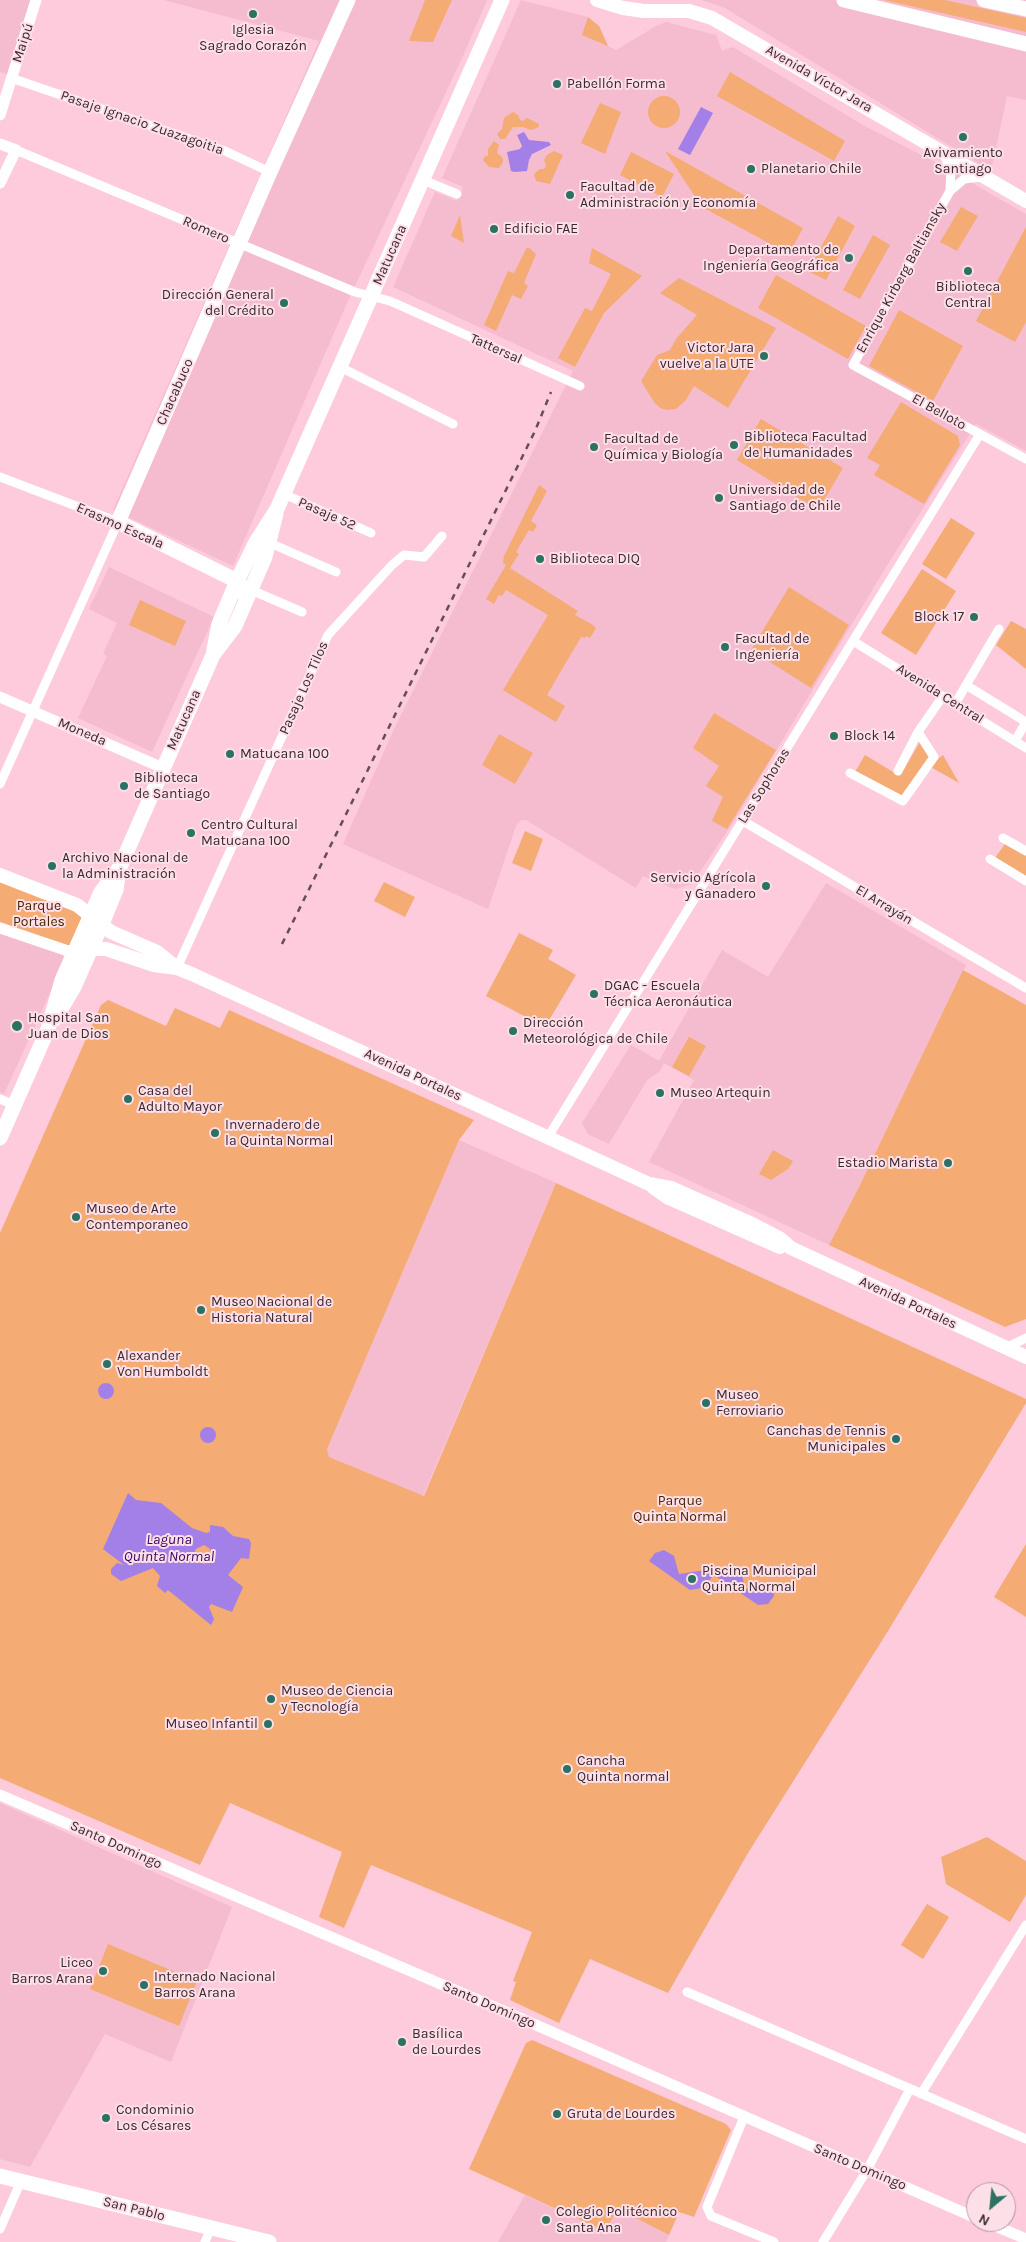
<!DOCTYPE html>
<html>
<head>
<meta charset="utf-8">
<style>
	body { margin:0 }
	#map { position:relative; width:1026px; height:2242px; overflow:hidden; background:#fdcbdb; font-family:Karla,sans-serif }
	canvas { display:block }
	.north { position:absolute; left:966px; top:2182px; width:50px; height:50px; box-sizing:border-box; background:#fddfe8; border:1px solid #af969e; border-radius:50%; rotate:208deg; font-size:14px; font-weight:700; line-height:20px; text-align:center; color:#3b292f }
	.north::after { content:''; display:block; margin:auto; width:18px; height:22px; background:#2d7163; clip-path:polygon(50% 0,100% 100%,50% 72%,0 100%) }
</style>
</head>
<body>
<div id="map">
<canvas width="1026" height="2242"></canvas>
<div class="north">N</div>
</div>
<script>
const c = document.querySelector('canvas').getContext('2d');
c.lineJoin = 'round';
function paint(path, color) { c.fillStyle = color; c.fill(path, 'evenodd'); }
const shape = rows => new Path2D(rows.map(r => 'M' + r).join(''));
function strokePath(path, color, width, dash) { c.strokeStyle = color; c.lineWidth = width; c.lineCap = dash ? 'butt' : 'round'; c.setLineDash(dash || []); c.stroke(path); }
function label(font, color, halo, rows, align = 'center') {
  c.font = font + ' Karla,sans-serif'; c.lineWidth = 4; c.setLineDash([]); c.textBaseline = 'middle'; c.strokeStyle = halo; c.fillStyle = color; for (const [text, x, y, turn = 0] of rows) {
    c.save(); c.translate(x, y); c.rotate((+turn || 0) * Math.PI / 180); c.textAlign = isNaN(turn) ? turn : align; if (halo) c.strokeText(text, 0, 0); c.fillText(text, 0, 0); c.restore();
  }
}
const built = shape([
	[0,0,31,0,9,75,0,72],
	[164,0,487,0,463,56,347,303,233,566,113,510,319,41],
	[521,0,588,17,599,26,608,46,616,50,656,26,666,22,716,35,722,51,733,47,863,125,941,165,1026,214,1026,451,976,424,883,572,736,818,692,884,675,889,643,876,636,888,526,820,521,820,516,826,488,909,343,844,394,729,573,371,393,287,435,192,457,201,463,187,442,178],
	[701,0,1026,0,1026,100,1007,96,991,171,725,8],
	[109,567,214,617,152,752,78,718,107,656,103,654,117,623,89,609],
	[826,883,966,965,860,1185,829,1245,649,1162,694,1080,664,1063,660,1071,647,1080,609,1144,588,1134,582,1123,631,1045,659,1061,722,950,768,977],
	[0,931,61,953,65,960,4,1094,0,1092],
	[459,1140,556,1183,423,1496,329,1457,327,1449],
	[0,1803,232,1907,171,2062,105,2034,30,2167,0,2159],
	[525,2195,605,2231,618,2209,669,2235,666,2242,498,2242]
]);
const green = shape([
	[425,0,452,0,433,42,409,41],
	[884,0,945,0,1026,18,1026,32],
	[588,17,599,26,608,46,582,35],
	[730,72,845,141,834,161,717,96],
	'648 112a16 16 0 1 1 32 0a16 16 0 1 1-32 0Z',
	[600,103,621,112,605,154,581,143],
	[513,112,518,115,520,120,523,121,527,118,539,124,539,127,531,130,523,127,513,127,505,139,500,139,497,134,502,129,504,118],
	[494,141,499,145,497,153,503,158,503,162,499,168,489,167,483,160,485,156,488,156,488,149],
	[554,151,563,155,550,184,536,181,534,174,540,169,544,169,546,166,544,160,547,155],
	[665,151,803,228,789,254,702,207],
	[631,152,674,174,662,197,620,175],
	[961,207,978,216,957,251,940,242],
	[460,215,464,243,451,236],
	[838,216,855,226,826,280,808,271],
	[1026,227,1026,322,1015,342,976,321],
	[873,235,890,245,860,299,843,290],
	[528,247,536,254,524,283,528,286,521,299,512,295,496,331,484,325,508,271,514,273,526,249],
	[592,248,642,276,604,313,575,367,558,358,585,308,592,311,611,274,589,263],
	[776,275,866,326,848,359,758,308],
	[679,278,776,328,728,408,694,386,686,400,676,409,667,410,660,408,654,402,641,381,657,355,670,350,676,339,697,315,660,293],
	[899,310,963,346,933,401,869,366],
	[901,402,958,436,960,445,924,504,874,475,880,465,867,458],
	[761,419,843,468,818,510,737,460],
	[539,485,547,491,531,521,537,525,533,532,529,530,516,552,519,554,510,568,578,611,575,615,593,625,596,628,590,638,586,636,585,638,581,637,547,695,565,706,556,722,503,690,548,615,506,590,502,596,499,595,494,604,486,599,506,565,503,563,504,556],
	[951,518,975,533,946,579,922,564],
	[922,569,956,591,916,655,881,633],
	[789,587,849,625,811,688,751,650],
	[140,600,186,621,175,646,129,625],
	[1011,621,1026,629,1026,669,996,645],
	[714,713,776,750,727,829,712,821,723,797,706,786,719,766,693,748],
	[499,734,533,753,515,784,482,765],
	[920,742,938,759,943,755,959,783,929,766,907,803,855,772,865,755,900,776],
	[525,831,543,839,531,871,512,863],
	[1007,841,1026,853,1026,877,995,858],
	[0,877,85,911,72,945,65,946,0,922],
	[384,882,415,897,405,917,374,901],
	[519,933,553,950,548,959,576,975,545,1027,486,996],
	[963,970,1026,1005,1026,1319,1005,1327,829,1245,860,1185],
	[108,1000,166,1026,175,1008,220,1028,229,1010,474,1120,459,1140,327,1449,329,1457,424,1496,556,1183,1026,1399,1026,1403,888,1631,748,1853,668,1993,590,1959,559,2023,510,2000,516,1982,513,1981,532,1932,371,1865,344,1928,319,1917,342,1852,230,1803,200,1865,0,1778,0,1233,101,1005],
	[689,1037,706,1046,689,1076,672,1067],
	[773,1150,793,1161,788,1169,771,1180,759,1174],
	[1026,1544,1026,1617,994,1597],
	[987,1837,1026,1861,1026,1895,1010,1922,946,1884,941,1857],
	[927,1904,949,1917,923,1959,901,1945],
	[108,1944,197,1981,179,2026,90,1989],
	[532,2040,726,2124,731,2130,694,2217,679,2212,669,2235,618,2209,605,2231,469,2169,526,2043]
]);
const water = shape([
	[701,107,713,113,690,155,678,149],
	[524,132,529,140,549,142,551,145,532,154,529,160,527,171,514,172,511,171,507,152,520,149,522,146,517,135],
	'98 1391a8 8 0 1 1 16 0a8 8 0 1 1-16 0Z',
	'200 1435a8 8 0 1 1 16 0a8 8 0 1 1-16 0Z',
	[128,1493,136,1500,161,1503,192,1528,206,1533,210,1532,210,1525,223,1527,233,1536,249,1539,251,1543,249,1559,241,1558,228,1575,243,1587,232,1612,211,1604,209,1607,214,1619,211,1625,168,1590,165,1593,157,1586,160,1576,153,1568,121,1581,111,1574,111,1569,117,1563,124,1565,103,1549],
	[204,1545,209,1548,212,1553,211,1559,204,1564,196,1560,194,1555,196,1549],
	[664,1550,674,1556,679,1574,733,1566,741,1573,746,1589,772,1583,774,1596,768,1604,758,1605,714,1575,702,1588,690,1590,649,1561,655,1553]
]);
const minor = shape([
	[11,78,225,151,270,172],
	[16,150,355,292,390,301,580,386],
	[944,155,951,170,950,191],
	[980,177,964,179,950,191,853,365,1026,459],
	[423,180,457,194],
	[340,367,453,424],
	[0,477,118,522,0,784],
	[284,494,371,533],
	[270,543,336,572],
	[251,590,302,612],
	[853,641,1026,748],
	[966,685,1026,722],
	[955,704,999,629],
	[1015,741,1026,722],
	[898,771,918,732,943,696],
	[850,773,903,801,934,757,918,732],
	[743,821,1026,988],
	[1003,838,1026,851],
	[990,859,1026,881],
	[177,968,328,635,392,565,404,555,424,557,442,536],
	[0,1099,14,1105],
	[548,1137,980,434],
	[1005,1348,1026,1338],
	[687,1992,1026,2139],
	[921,2094,1026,1925],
	[744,2117,707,2207,711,2216,774,2242],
	[0,2229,21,2181],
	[205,2242,211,2228],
	[823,2242,867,2170,910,2089]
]);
const tertiary = shape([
	[0,115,36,0],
	[0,144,16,150,0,183],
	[0,697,163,768],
	[0,928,74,953],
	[0,1795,520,2018,976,2218],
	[986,2222,1026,2239]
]);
const secondary = shape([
	[597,0,623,8,644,11,689,11,712,18,1026,201],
	[0,875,77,905,111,932,157,952,177,968],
	[81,951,91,949,106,949,154,965,177,968,194,975,621,1171,649,1184,671,1188,752,1224,779,1238,791,1248,1026,1357],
	[653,1187,667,1197,780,1247]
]);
const primary = shape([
	[844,0,1026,44],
	[984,0,1026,9],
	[246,600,243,588,237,581,118,522,270,172,348,0],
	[213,655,235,626,265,557,276,514],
	[55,1019,74,987,102,924,116,890,119,869],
	[0,1138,48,1029,62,980,74,953,101,892,120,867,213,655,219,624,237,581,256,542,277,509,502,0],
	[0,2176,269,2242]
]);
const rail = shape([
	[282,944,535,431,551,392]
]);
const markers = [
	[253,14,5,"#2d7163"],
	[557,84,5,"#2d7163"],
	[963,137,5,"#2d7163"],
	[751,169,5,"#2d7163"],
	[570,195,5,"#2d7163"],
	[494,229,5,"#2d7163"],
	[849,258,5,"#2d7163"],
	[968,271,5,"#2d7163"],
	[284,303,5,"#2d7163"],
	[764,356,5,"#2d7163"],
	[734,445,5,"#2d7163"],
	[594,447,5,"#2d7163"],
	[719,498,5,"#2d7163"],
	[540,559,5,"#2d7163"],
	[974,617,5,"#2d7163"],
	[725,647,5,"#2d7163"],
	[834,736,5,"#2d7163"],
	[230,754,5,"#2d7163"],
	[124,786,5,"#2d7163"],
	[191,833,5,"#2d7163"],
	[52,866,5,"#2d7163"],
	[766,886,5,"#2d7163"],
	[594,994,5,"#2d7163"],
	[17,1026,6,"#2d7163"],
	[513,1031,5,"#2d7163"],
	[660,1093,5,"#2d7163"],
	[128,1099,5,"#2d7163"],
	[215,1133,5,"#2d7163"],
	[948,1163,5,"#2d7163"],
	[76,1217,5,"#2d7163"],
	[201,1310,5,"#2d7163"],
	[107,1364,5,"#2d7163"],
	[706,1403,5,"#2d7163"],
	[896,1439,5,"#2d7163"],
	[692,1579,5,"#2d7163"],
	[271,1699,5,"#2d7163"],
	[268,1724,5,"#2d7163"],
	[567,1769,5,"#2d7163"],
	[103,1971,5,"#2d7163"],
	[144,1985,5,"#2d7163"],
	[402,2042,5,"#2d7163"],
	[557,2114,5,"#2d7163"],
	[106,2118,5,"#2d7163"],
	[546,2220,5,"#2d7163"]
];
const poiNames = [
	["Iglesia",253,30,"center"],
	["Sagrado Corazón",253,46,"center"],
	["Pabellón Forma",567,84],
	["Avivamiento",963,153,"center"],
	["Santiago",963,169,"center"],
	["Planetario Chile",761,169],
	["Facultad de",580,187],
	["Administración y Economía",580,203],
	["Edificio FAE",504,229],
	["Departamento de",839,250,"right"],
	["Ingeniería Geográfica",839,266,"right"],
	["Biblioteca",968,287,"center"],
	["Central",968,303,"center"],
	["Dirección General",274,295,"right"],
	["del Crédito",274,311,"right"],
	["Victor Jara",754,348,"right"],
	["vuelve a la UTE",754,364,"right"],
	["Biblioteca Facultad",744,437],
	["de Humanidades",744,453],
	["Facultad de",604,439],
	["Química y Biología",604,455],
	["Universidad de",729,490],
	["Santiago de Chile",729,506],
	["Biblioteca DIQ",550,559],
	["Block 17",964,617,"right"],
	["Facultad de",735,639],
	["Ingeniería",735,655],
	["Block 14",844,736],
	["Matucana 100",240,754],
	["Biblioteca",134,778],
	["de Santiago",134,794],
	["Centro Cultural",201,825],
	["Matucana 100",201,841],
	["Archivo Nacional de",62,858],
	["la Administración",62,874],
	["Servicio Agrícola",756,878,"right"],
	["y Ganadero",756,894,"right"],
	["DGAC - Escuela",604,986],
	["Técnica Aeronáutica",604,1002],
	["Hospital San",28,1018],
	["Juan de Dios",28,1034],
	["Dirección",523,1023],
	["Meteorológica de Chile",523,1039],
	["Casa del",138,1091],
	["Adulto Mayor",138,1107],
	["Museo Artequin",670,1093],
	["Invernadero de",225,1125],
	["la Quinta Normal",225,1141],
	["Estadio Marista",938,1163,"right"],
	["Museo de Arte",86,1209],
	["Contemporaneo",86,1225],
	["Museo Nacional de",211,1302],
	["Historia Natural",211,1318],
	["Alexander",117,1356],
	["Von Humboldt",117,1372],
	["Museo",716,1395],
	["Ferroviario",716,1411],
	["Canchas de Tennis",886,1431,"right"],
	["Municipales",886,1447,"right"],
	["Piscina Municipal",702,1571],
	["Quinta Normal",702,1587],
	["Museo de Ciencia",281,1691],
	["y Tecnología",281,1707],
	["Museo Infantil",258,1724,"right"],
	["Cancha",577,1761],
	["Quinta normal",577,1777],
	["Liceo",93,1963,"right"],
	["Barros Arana",93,1979,"right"],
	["Internado Nacional",154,1977],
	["Barros Arana",154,1993],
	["Basílica",412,2034],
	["de Lourdes",412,2050],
	["Condominio",116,2110],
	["Los Césares",116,2126],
	["Gruta de Lourdes",567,2114],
	["Colegio Politécnico",556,2212],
	["Santa Ana",556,2228]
];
const streetNames = [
	["Maipú",23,43,-72],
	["Avenida Víctor Jara",819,79,30],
	["Pasaje Ignacio Zuazagoitia",142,123,19],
	["Romero",206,230,23],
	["Matucana",390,255,-66],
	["Enrique Kirberg Baltiansky",901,278,-61],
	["Tattersal",496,349,24],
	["Chacabuco",175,392,-66],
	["El Belloto",939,412,29],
	["Pasaje 52",327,514,24],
	["Erasmo Escala",120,526,24],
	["Pasaje Los Tilos",304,688,-66],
	["Avenida Central",940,694,32],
	["Matucana",184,720,-66],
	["Moneda",82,732,23],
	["Las Sophoras",764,786,-58],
	["El Arrayán",884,905,31],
	["Avenida Portales",413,1075,25],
	["Avenida Portales",908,1303,25],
	["Santo Domingo",116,1845,24],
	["Santo Domingo",489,2005,23],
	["Santo Domingo",860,2167,23],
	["San Pablo",134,2209,14]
];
const parkNames = [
	["Parque",39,906],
	["Portales",39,922],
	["Parque",680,1501],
	["Quinta Normal",680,1517]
];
const waterNames = [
	["Laguna",169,1540],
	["Quinta Normal",169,1557]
];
paint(built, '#f4bcce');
paint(green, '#f4ab74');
paint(water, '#a280e7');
strokePath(minor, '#fff', 9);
strokePath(tertiary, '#fff', 11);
strokePath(secondary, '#fff', 14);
strokePath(primary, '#fff', 15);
strokePath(rail, '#674e56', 2.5, [6, 6]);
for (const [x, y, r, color] of markers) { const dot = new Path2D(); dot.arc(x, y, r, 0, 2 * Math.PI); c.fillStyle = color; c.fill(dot); strokePath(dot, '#fddfe8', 2); }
label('14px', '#3b292f', '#fddfe8', poiNames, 'left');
label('14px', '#3b292f', '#fddfe8', streetNames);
label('14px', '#4b2502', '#fddfe8', parkNames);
label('italic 15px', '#360867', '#fddfe8', waterNames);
</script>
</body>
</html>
